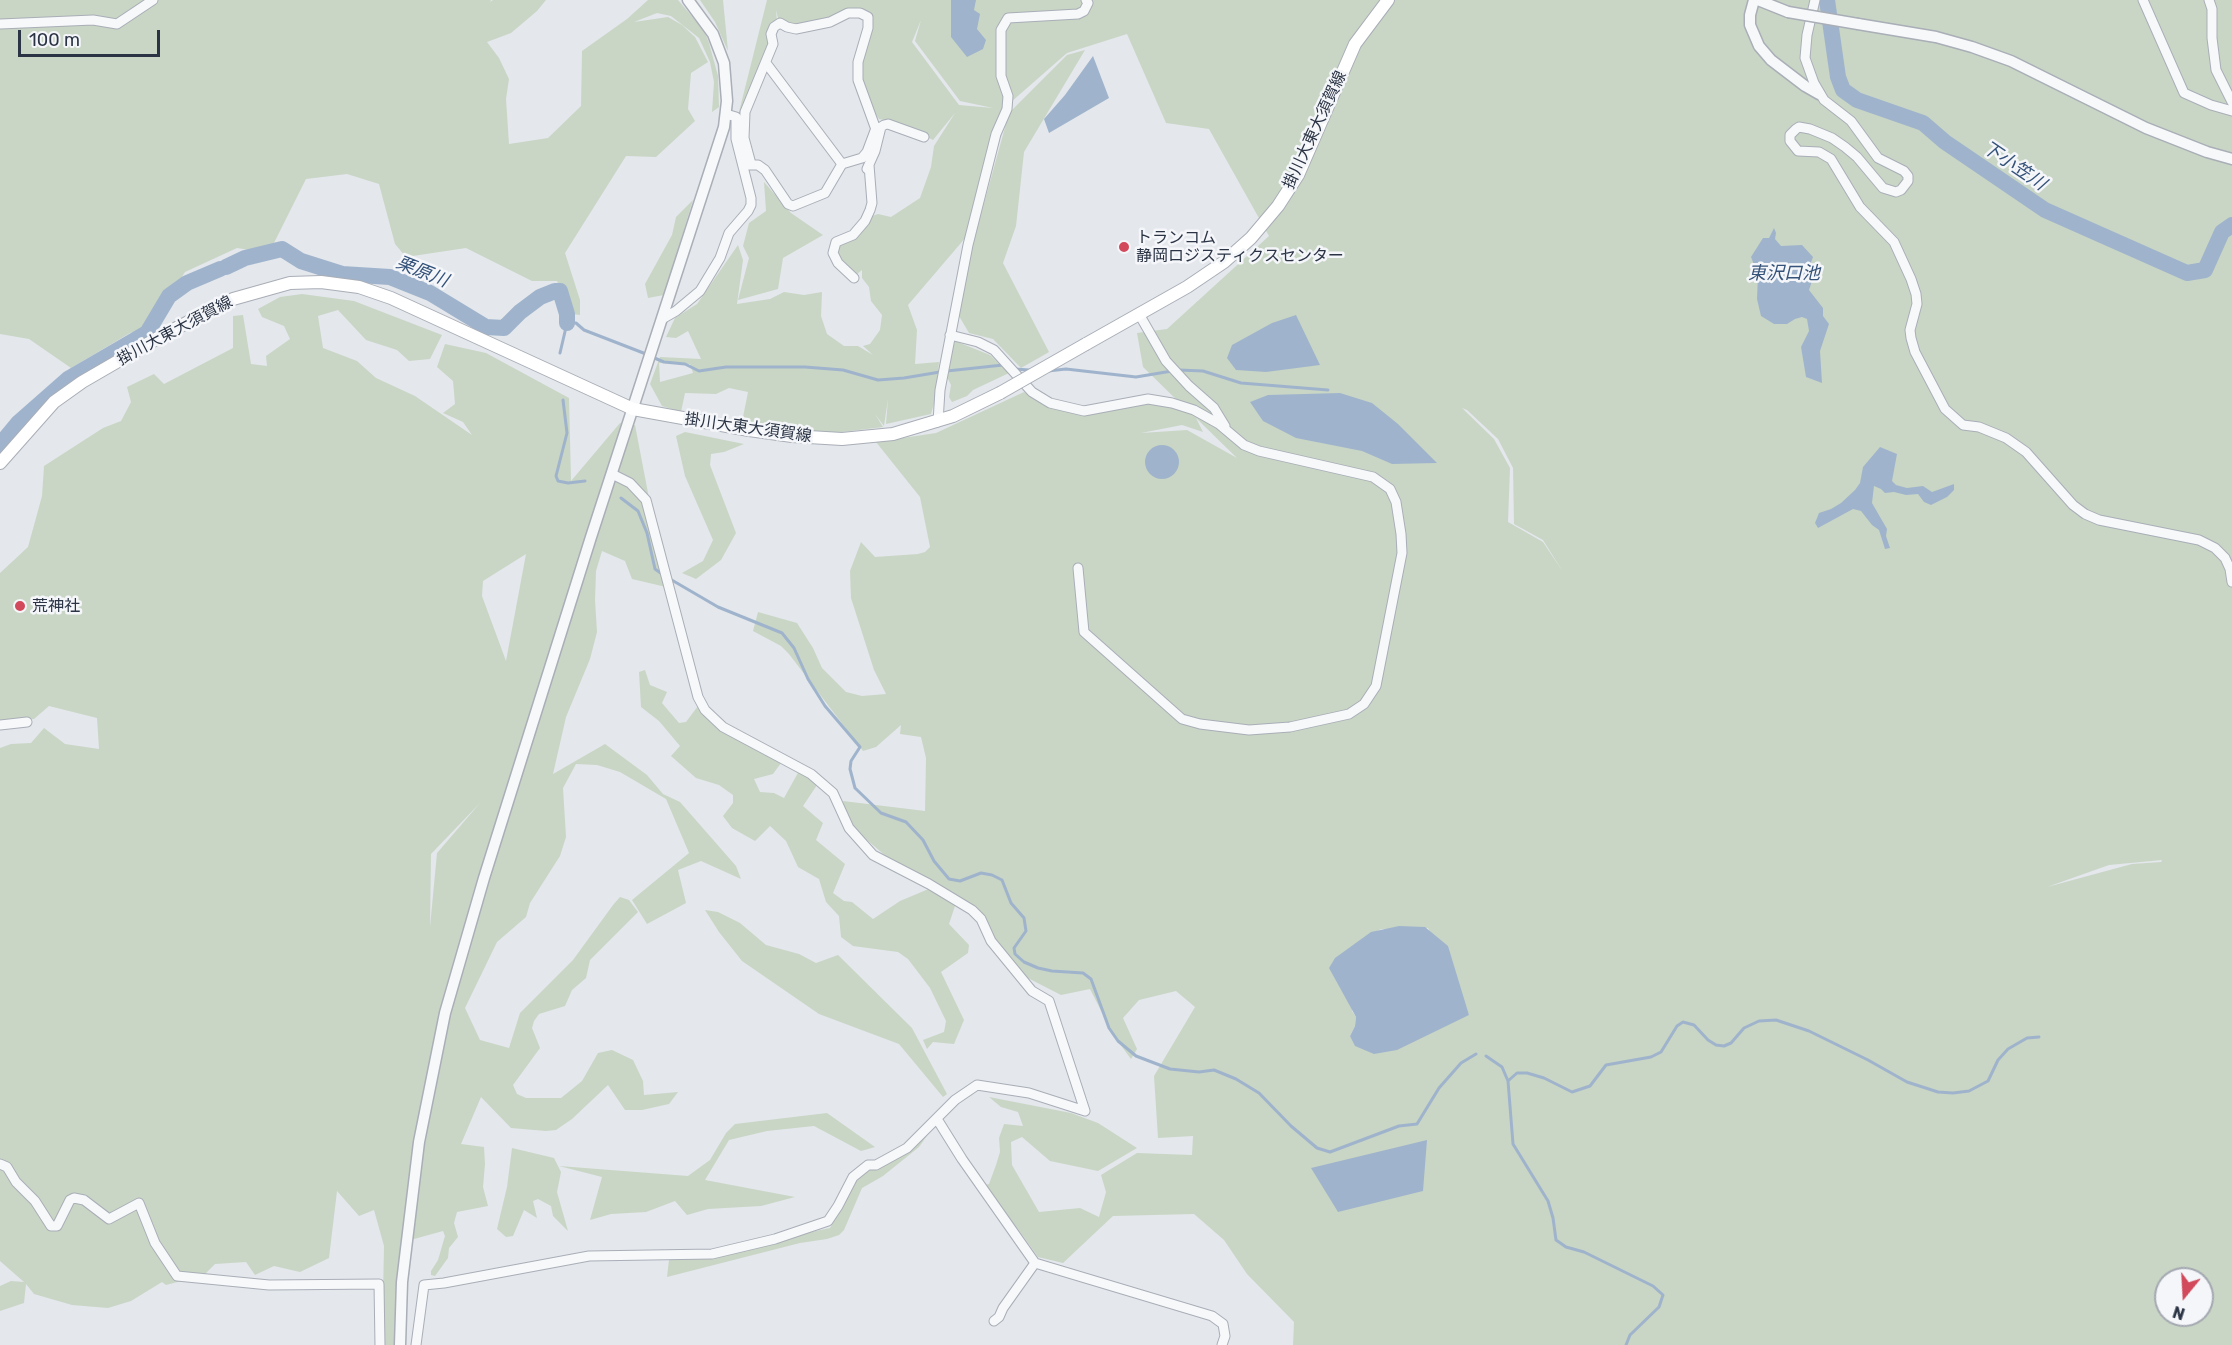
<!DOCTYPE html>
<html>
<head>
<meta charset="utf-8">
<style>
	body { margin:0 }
	#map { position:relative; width:2232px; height:1345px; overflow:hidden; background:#e4e7ec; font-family:Rubik,sans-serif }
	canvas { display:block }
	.north { position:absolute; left:2154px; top:1267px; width:60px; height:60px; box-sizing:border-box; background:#f4f6f9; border:2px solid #a4a8b1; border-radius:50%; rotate:198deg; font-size:16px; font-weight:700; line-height:24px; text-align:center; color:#2b3445 }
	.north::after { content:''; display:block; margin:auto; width:21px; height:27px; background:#d1495b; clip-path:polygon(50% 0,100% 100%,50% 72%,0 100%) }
	.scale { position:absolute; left:18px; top:30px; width:142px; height:27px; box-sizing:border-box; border:3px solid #2b3445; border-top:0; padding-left:8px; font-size:18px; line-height:21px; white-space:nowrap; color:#2b3445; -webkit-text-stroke:4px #f4f6f9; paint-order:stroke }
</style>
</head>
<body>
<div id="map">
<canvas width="2232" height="1345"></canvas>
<div class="north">N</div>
<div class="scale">100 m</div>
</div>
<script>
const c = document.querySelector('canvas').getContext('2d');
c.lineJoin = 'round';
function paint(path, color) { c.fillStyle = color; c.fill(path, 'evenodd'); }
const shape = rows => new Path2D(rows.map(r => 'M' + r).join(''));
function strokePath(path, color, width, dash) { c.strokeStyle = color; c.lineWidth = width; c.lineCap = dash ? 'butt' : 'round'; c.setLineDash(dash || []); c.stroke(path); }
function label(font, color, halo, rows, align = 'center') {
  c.font = font + ' Rubik,"Noto Sans JP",sans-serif'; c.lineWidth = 5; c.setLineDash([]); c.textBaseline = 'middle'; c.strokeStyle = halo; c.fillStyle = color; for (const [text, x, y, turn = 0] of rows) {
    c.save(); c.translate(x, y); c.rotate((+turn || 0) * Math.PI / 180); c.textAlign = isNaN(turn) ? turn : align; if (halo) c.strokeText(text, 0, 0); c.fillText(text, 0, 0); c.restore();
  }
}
const green = shape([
	[0,0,491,0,490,2,493,0,546,0,537,11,511,33,487,42,499,58,509,79,506,99,509,144,548,138,581,106,582,51,627,19,648,0,678,0,704,30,709,43,718,76,719,107,712,112,714,82,710,62,699,38,671,16,657,13,634,22,668,17,682,25,695,37,708,62,691,73,688,109,695,121,656,157,626,156,565,253,580,300,580,315,572,314,557,281,532,281,466,248,406,257,395,244,379,184,347,174,306,179,269,253,237,248,185,272,149,328,130,333,71,368,29,339,0,334],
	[700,0,723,0,728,51,715,22],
	[767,0,2232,0,2232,1345,1293,1345,1294,1322,1247,1274,1224,1240,1194,1214,1113,1216,1063,1263,1038,1257,1018,1229,982,1186,989,1184,996,1165,1000,1152,999,1138,1004,1124,1023,1126,1018,1112,1001,1107,989,1097,1071,1113,1098,1123,1137,1148,1098,1171,1050,1161,1022,1137,1011,1142,1012,1165,1039,1212,1080,1208,1099,1217,1106,1192,1101,1175,1137,1153,1192,1155,1193,1136,1158,1138,1154,1076,1195,1007,1176,991,1139,1000,1123,1018,1137,1049,1131,1059,1114,1036,1090,989,1061,995,1024,976,999,952,988,925,894,863,847,823,843,801,925,811,926,758,921,737,900,734,901,725,876,747,863,751,789,654,781,646,753,631,758,612,797,623,813,648,822,668,846,692,862,696,886,694,874,670,851,598,850,571,861,542,875,557,918,554,925,552,930,547,920,497,876,442,936,433,1024,392,1050,403,1084,411,1155,400,1183,406,1143,367,1137,333,1167,329,1269,236,1209,129,1166,123,1127,34,1067,53,1003,109,972,230,908,305,917,330,915,364,939,362,935,400,931,414,886,424,888,399,884,426,875,414,883,427,842,432,813,432,742,422,748,392,729,388,716,394,685,393,681,412,662,406,650,384,660,357,701,359,688,331,676,338,666,337,675,318,697,304,738,245,743,260,737,304,770,299,784,292,804,295,822,292,821,316,827,334,844,346,858,346,873,355,863,346,870,344,880,330,882,315,871,301,869,287,862,278,862,270,856,275,838,263,835,244,855,232,866,218,878,214,891,217,920,198,931,167,934,146,955,113,933,140,900,123,879,119,870,106,860,66,870,35,860,13,787,27,778,18,776,10,777,22,772,46,745,112,736,124],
	[921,20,915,41,960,101,993,108,959,105,912,42],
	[659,363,690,364,693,373,660,382],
	[1462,408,1467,410,1498,439,1513,468,1514,524,1543,540,1563,572,1543,542,1508,522,1510,468,1494,439],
	[1196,418,1237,458,1187,430,1141,433,1182,425,1203,432],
	[2162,860,2161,862,2132,864,2047,887,2109,865],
	[1428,928,1469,1015,1350,1036,1355,1026,1356,1017,1352,1011,1377,931,1381,929],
	[2166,1279,2202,1279,2202,1315,2166,1315],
	[1085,50,1024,152,1016,226,1003,263,1049,352,1021,368,993,339,969,333,959,316,970,254,1009,113,1067,55],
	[764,182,791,213,823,235,783,258,778,289,738,300,749,258,743,246,749,223,766,211],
	[693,200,664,295,648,298,645,284,672,235,676,217],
	[302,294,354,301,442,335,430,359,409,361,397,350,366,340,338,310,318,316,323,348,357,361,376,378,415,396,472,435,463,422,443,413,455,404,453,381,437,367,445,344,486,353,569,398,571,481,620,423,635,425,666,587,632,579,625,561,602,551,596,571,595,600,597,632,590,659,566,717,553,774,605,744,647,775,663,794,680,802,736,866,741,879,701,861,678,870,686,903,647,924,632,900,689,853,666,799,620,772,597,765,576,764,563,788,566,837,560,856,530,903,526,917,497,942,465,1008,480,1040,509,1048,520,1013,573,960,613,905,620,897,629,900,638,912,590,960,586,978,572,990,565,1006,539,1014,534,1021,532,1028,540,1048,513,1085,517,1094,526,1098,561,1098,582,1081,598,1053,612,1050,633,1060,643,1081,644,1095,678,1092,669,1104,642,1110,625,1110,608,1085,572,1119,556,1130,546,1131,511,1128,481,1097,461,1144,484,1147,485,1164,483,1187,488,1206,457,1212,454,1223,458,1237,449,1248,448,1258,435,1276,431,1275,431,1271,438,1260,445,1236,443,1231,403,1242,394,1345,382,1345,384,1246,374,1210,359,1216,337,1191,329,1258,300,1272,274,1266,255,1275,246,1262,215,1264,204,1275,166,1285,162,1282,131,1301,108,1308,72,1305,34,1294,26,1284,24,1303,0,1311,0,1286,11,1281,24,1282,0,1261,0,748,11,744,31,743,44,728,65,744,99,749,97,718,49,706,34,719,0,722,0,573,28,547,42,496,44,466,103,428,121,421,131,402,127,387,154,374,164,384,233,348,233,316,243,315,251,364,267,366,266,356,290,339,284,326,262,317,258,309,280,297],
	[526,554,506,661,482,596,483,581],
	[480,803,437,853,430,927,431,854],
	[955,341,990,355,1009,373,973,390,967,396,952,402,949,397,951,385,946,375],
	[685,432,744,444,724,452,711,454,710,465,736,533,721,560,696,579,682,573,703,561,713,540,685,476,676,436],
	[645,670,650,685,667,692,662,703,679,723,686,722,698,706,723,728,781,763,773,774,754,779,760,792,774,793,784,798,799,771,817,785,803,806,823,823,816,840,845,864,833,893,844,901,852,902,873,919,900,901,931,888,956,903,949,924,969,945,968,953,941,972,964,1020,954,1044,933,1042,927,1049,923,1040,944,1032,946,1021,930,988,908,959,898,952,853,946,841,937,839,916,826,902,819,879,798,867,786,841,770,826,755,841,732,828,723,816,733,803,733,795,719,785,696,778,671,756,680,746,659,721,641,707,639,672],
	[705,910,718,912,740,923,766,945,799,954,816,963,838,955,912,1028,947,1094,943,1097,899,1044,819,1014,742,961,719,932],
	[827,1113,875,1147,861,1151,814,1126,767,1131,729,1140,705,1180,795,1197,761,1206,708,1209,687,1215,675,1201,646,1212,611,1214,590,1220,602,1177,559,1166,688,1176,710,1160,726,1133,735,1124],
	[933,1127,919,1147,883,1176,862,1188,844,1230,839,1235,827,1239,800,1243,667,1277,669,1260,717,1258,787,1237,830,1228,855,1178,903,1153],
	[512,1148,554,1158,561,1172,557,1192,568,1231,553,1216,551,1206,538,1199,533,1201,537,1218,524,1210,513,1236,506,1237,497,1229,507,1187]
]);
const water = shape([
	[951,0,976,0,974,10,980,14,977,29,986,40,983,49,967,57,951,37],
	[1093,56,1109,98,1049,133,1044,119,1065,95],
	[1774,228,1776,233,1775,239,1781,246,1802,245,1813,257,1810,265,1814,275,1809,290,1823,308,1823,316,1829,324,1820,351,1822,383,1806,377,1801,347,1809,331,1807,319,1802,317,1795,319,1787,324,1774,324,1761,316,1757,299,1758,275,1751,257,1763,238,1769,238],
	[1296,315,1320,365,1266,372,1236,370,1227,358,1232,345,1272,323],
	[1340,393,1372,403,1398,424,1437,463,1392,464,1362,451,1296,438,1263,421,1250,402,1268,395],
	'1145 462a17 17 0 1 1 34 0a17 17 0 1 1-34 0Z',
	[1880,447,1897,454,1892,481,1896,485,1907,488,1923,486,1932,492,1954,484,1954,490,1947,497,1931,505,1924,502,1918,494,1906,495,1894,492,1885,493,1881,489,1874,486,1872,503,1887,529,1886,536,1890,548,1885,549,1879,530,1872,525,1861,511,1853,509,1818,528,1815,523,1819,513,1831,509,1841,503,1855,490,1860,483,1863,467],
	[1399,926,1425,927,1448,946,1469,1015,1397,1050,1374,1054,1355,1046,1350,1036,1355,1026,1356,1017,1329,968,1335,958,1371,932],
	[1427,1140,1423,1191,1338,1212,1311,1168]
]);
const stream = shape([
	[560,353,567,323,576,323,584,330,646,354],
	[652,357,664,362,685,364,699,371,726,367,805,367,843,370,878,380,904,378,940,372],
	[1015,369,1029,370],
	[1179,370,1203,371,1241,383,1328,390],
	[947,371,1003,365],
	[1048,371,1066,369,1136,377,1172,371],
	[563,400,567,433,556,476,558,481,568,483,585,481],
	[621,498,638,511,647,533,655,569,662,574],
	[670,579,718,607,782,633,794,648,808,679,825,706,860,747,851,761,850,769,855,788,881,813,906,822,923,840,934,861,949,879,960,881,981,873,992,875,1002,880,1011,903,1024,918,1026,931,1014,948,1015,954,1024,962,1038,968,1052,971,1083,973,1091,979,1109,1028,1118,1041,1136,1056,1170,1069,1199,1072,1214,1070,1236,1079,1259,1093,1291,1126,1317,1148,1330,1152,1399,1126,1417,1124,1439,1088,1461,1063,1476,1054],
	[1486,1056,1502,1067,1508,1081,1513,1144,1548,1201,1553,1218,1556,1240,1566,1247,1584,1252,1653,1286,1663,1295,1659,1307,1630,1335,1626,1345],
	[1508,1081,1517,1073,1527,1073,1544,1078,1572,1092,1590,1086,1606,1065,1651,1057,1661,1052,1677,1026,1683,1022,1694,1025,1708,1040,1716,1045,1724,1046,1731,1043,1744,1028,1759,1021,1776,1020,1809,1031,1868,1060,1907,1082,1938,1092,1953,1093,1969,1091,1988,1081,1998,1060,2008,1049,2027,1038,2039,1037]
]);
const river = shape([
	[1827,0,1838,77,1843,90,1857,100,1923,123,1945,142,2045,210,2187,273,2205,270,2222,232,2232,225],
	[226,267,245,258,282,249,301,261,342,274,390,277,430,293,486,327,504,328,520,312,540,297,555,291,560,291,567,314,567,323],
	[0,445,18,423,68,379,147,333,169,296,187,283,220,269]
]);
const minor = shape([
	[1815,0,1807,35,1805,58,1814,83,1824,100,1851,121,1878,158,1904,171,1908,176,1908,181,1901,190,1896,192,1883,188,1857,157,1845,147,1832,138,1810,129,1799,127,1796,129,1790,135,1790,141,1798,151,1819,152,1831,159,1860,207,1894,242,1911,279,1916,294,1917,304,1910,330,1911,338,1915,352,1945,409,1963,425,1979,427,2006,438,2026,452,2073,505,2085,514,2099,520,2199,540,2215,548,2225,558,2230,569,2232,582],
	[2143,0,2184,93,2211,105,2232,111],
	[2209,0,2212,9,2212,38,2216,70,2232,102],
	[0,24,93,20,117,24,153,0],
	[766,63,842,164,862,158,867,152,876,128],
	[751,164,744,138,745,112,773,44,771,34,774,27,780,23,787,27,796,29,830,22,848,13,860,13,868,17,868,28,858,62,858,80,878,135],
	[748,165,758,165,765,170,788,204,793,206,825,193,842,164],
	[867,169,875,151,881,127,884,125,888,124,924,137],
	[854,278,838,263,833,253,836,242,853,235,865,221,870,210,872,203,869,165],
	[1139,314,1166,361,1189,386,1214,408,1225,426],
	[662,319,676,311,700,291,720,258,729,233,748,211,751,205,751,198,736,139,736,117,726,114],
	[950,335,978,342,994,350,1032,392,1050,403,1084,411,1148,399,1172,403,1194,410,1219,424,1244,445,1259,451,1373,477,1390,489,1396,502,1401,534,1402,553,1376,686,1364,704,1349,714,1290,727,1249,730,1200,724,1182,719,1084,632,1078,568],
	[938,422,940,390,968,245,996,134,1007,109,1008,96,1001,76,1001,30,1008,18,1078,14,1084,11,1088,3,1086,0],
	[0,725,27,722],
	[937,1119,962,1159,1035,1263,1212,1316,1223,1324,1225,1336,1222,1345],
	[0,1164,7,1167,16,1182,35,1201,51,1226,57,1226,70,1200,74,1198,84,1200,109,1219,139,1203,155,1243,177,1276,269,1285,379,1284,380,1345],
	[994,1321,999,1317,1003,1308,1035,1263],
	[416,1345,424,1285,444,1283,589,1256,712,1254,775,1239,828,1221,838,1206,853,1177,868,1165,876,1165,907,1148,955,1100,977,1085,1029,1093,1085,1111,1049,1001,1032,991,991,941,981,919,972,910,929,884,873,855,849,828,833,793,811,774,723,727,705,710,698,697,646,500,630,483,612,474]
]);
const tertiary = shape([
	[1754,0,1750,15,1750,25,1759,46,1771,60,1805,86,1819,94],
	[1758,0,1788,12],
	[1858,24,1936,37,1972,47,2011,61,2146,128,2207,152,2232,159],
	[400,1345,402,1282,419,1142,445,1013,484,878,591,537,724,127,727,101,724,63,713,34,688,0]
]);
const secondary = shape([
	[1086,344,1187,287,1224,262,1251,238,1278,206,1298,175,1355,44,1388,0],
	[0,463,54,402,82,382,163,335,233,299,290,283,321,282,359,287,391,298,633,409,749,430,792,436,842,439,893,434,953,416,1000,393]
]);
const tertiaryBridge = shape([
	[1788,12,1858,24]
]);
const secondaryBridge = shape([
	[1000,393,1086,344]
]);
const markers = [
	[1124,247,6,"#d1495b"],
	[20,606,6,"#d1495b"]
];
const streetNames = [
	["掛川大東大須賀線",1315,130,-65],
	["掛川大東大須賀線",175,331,-28],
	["掛川大東大須賀線",748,428,8]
];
const poiNames = [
	["トランコム",1136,238],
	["静岡ロジスティクスセンター",1136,256],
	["荒神社",32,606]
];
const waterNames = [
	["下小笠川",2014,166,34],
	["栗原川",422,272,22],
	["東沢口池",1784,274]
];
paint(green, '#c9d6c5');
paint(water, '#9fb4cc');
strokePath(stream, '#9fb4cc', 3);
strokePath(river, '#9fb4cc', 16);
strokePath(minor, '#a9aeb7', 11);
strokePath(tertiary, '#a9aeb7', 13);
strokePath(secondary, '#a9aeb7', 14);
strokePath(minor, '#f7f8fa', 9);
strokePath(tertiary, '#f7f8fa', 10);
strokePath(secondary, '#fff', 12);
strokePath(tertiaryBridge, '#a9aeb7', 13, []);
strokePath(secondaryBridge, '#a9aeb7', 14, []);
strokePath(tertiaryBridge, '#f7f8fa', 10);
strokePath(secondaryBridge, '#fff', 12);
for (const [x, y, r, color] of markers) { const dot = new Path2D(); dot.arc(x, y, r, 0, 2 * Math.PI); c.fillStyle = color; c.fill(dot); strokePath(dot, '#f4f6f9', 2); }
label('16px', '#2b3445', '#f4f6f9', streetNames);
label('16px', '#2b3445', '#f4f6f9', poiNames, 'left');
label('italic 18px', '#34527a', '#f4f6f9', waterNames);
</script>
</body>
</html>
